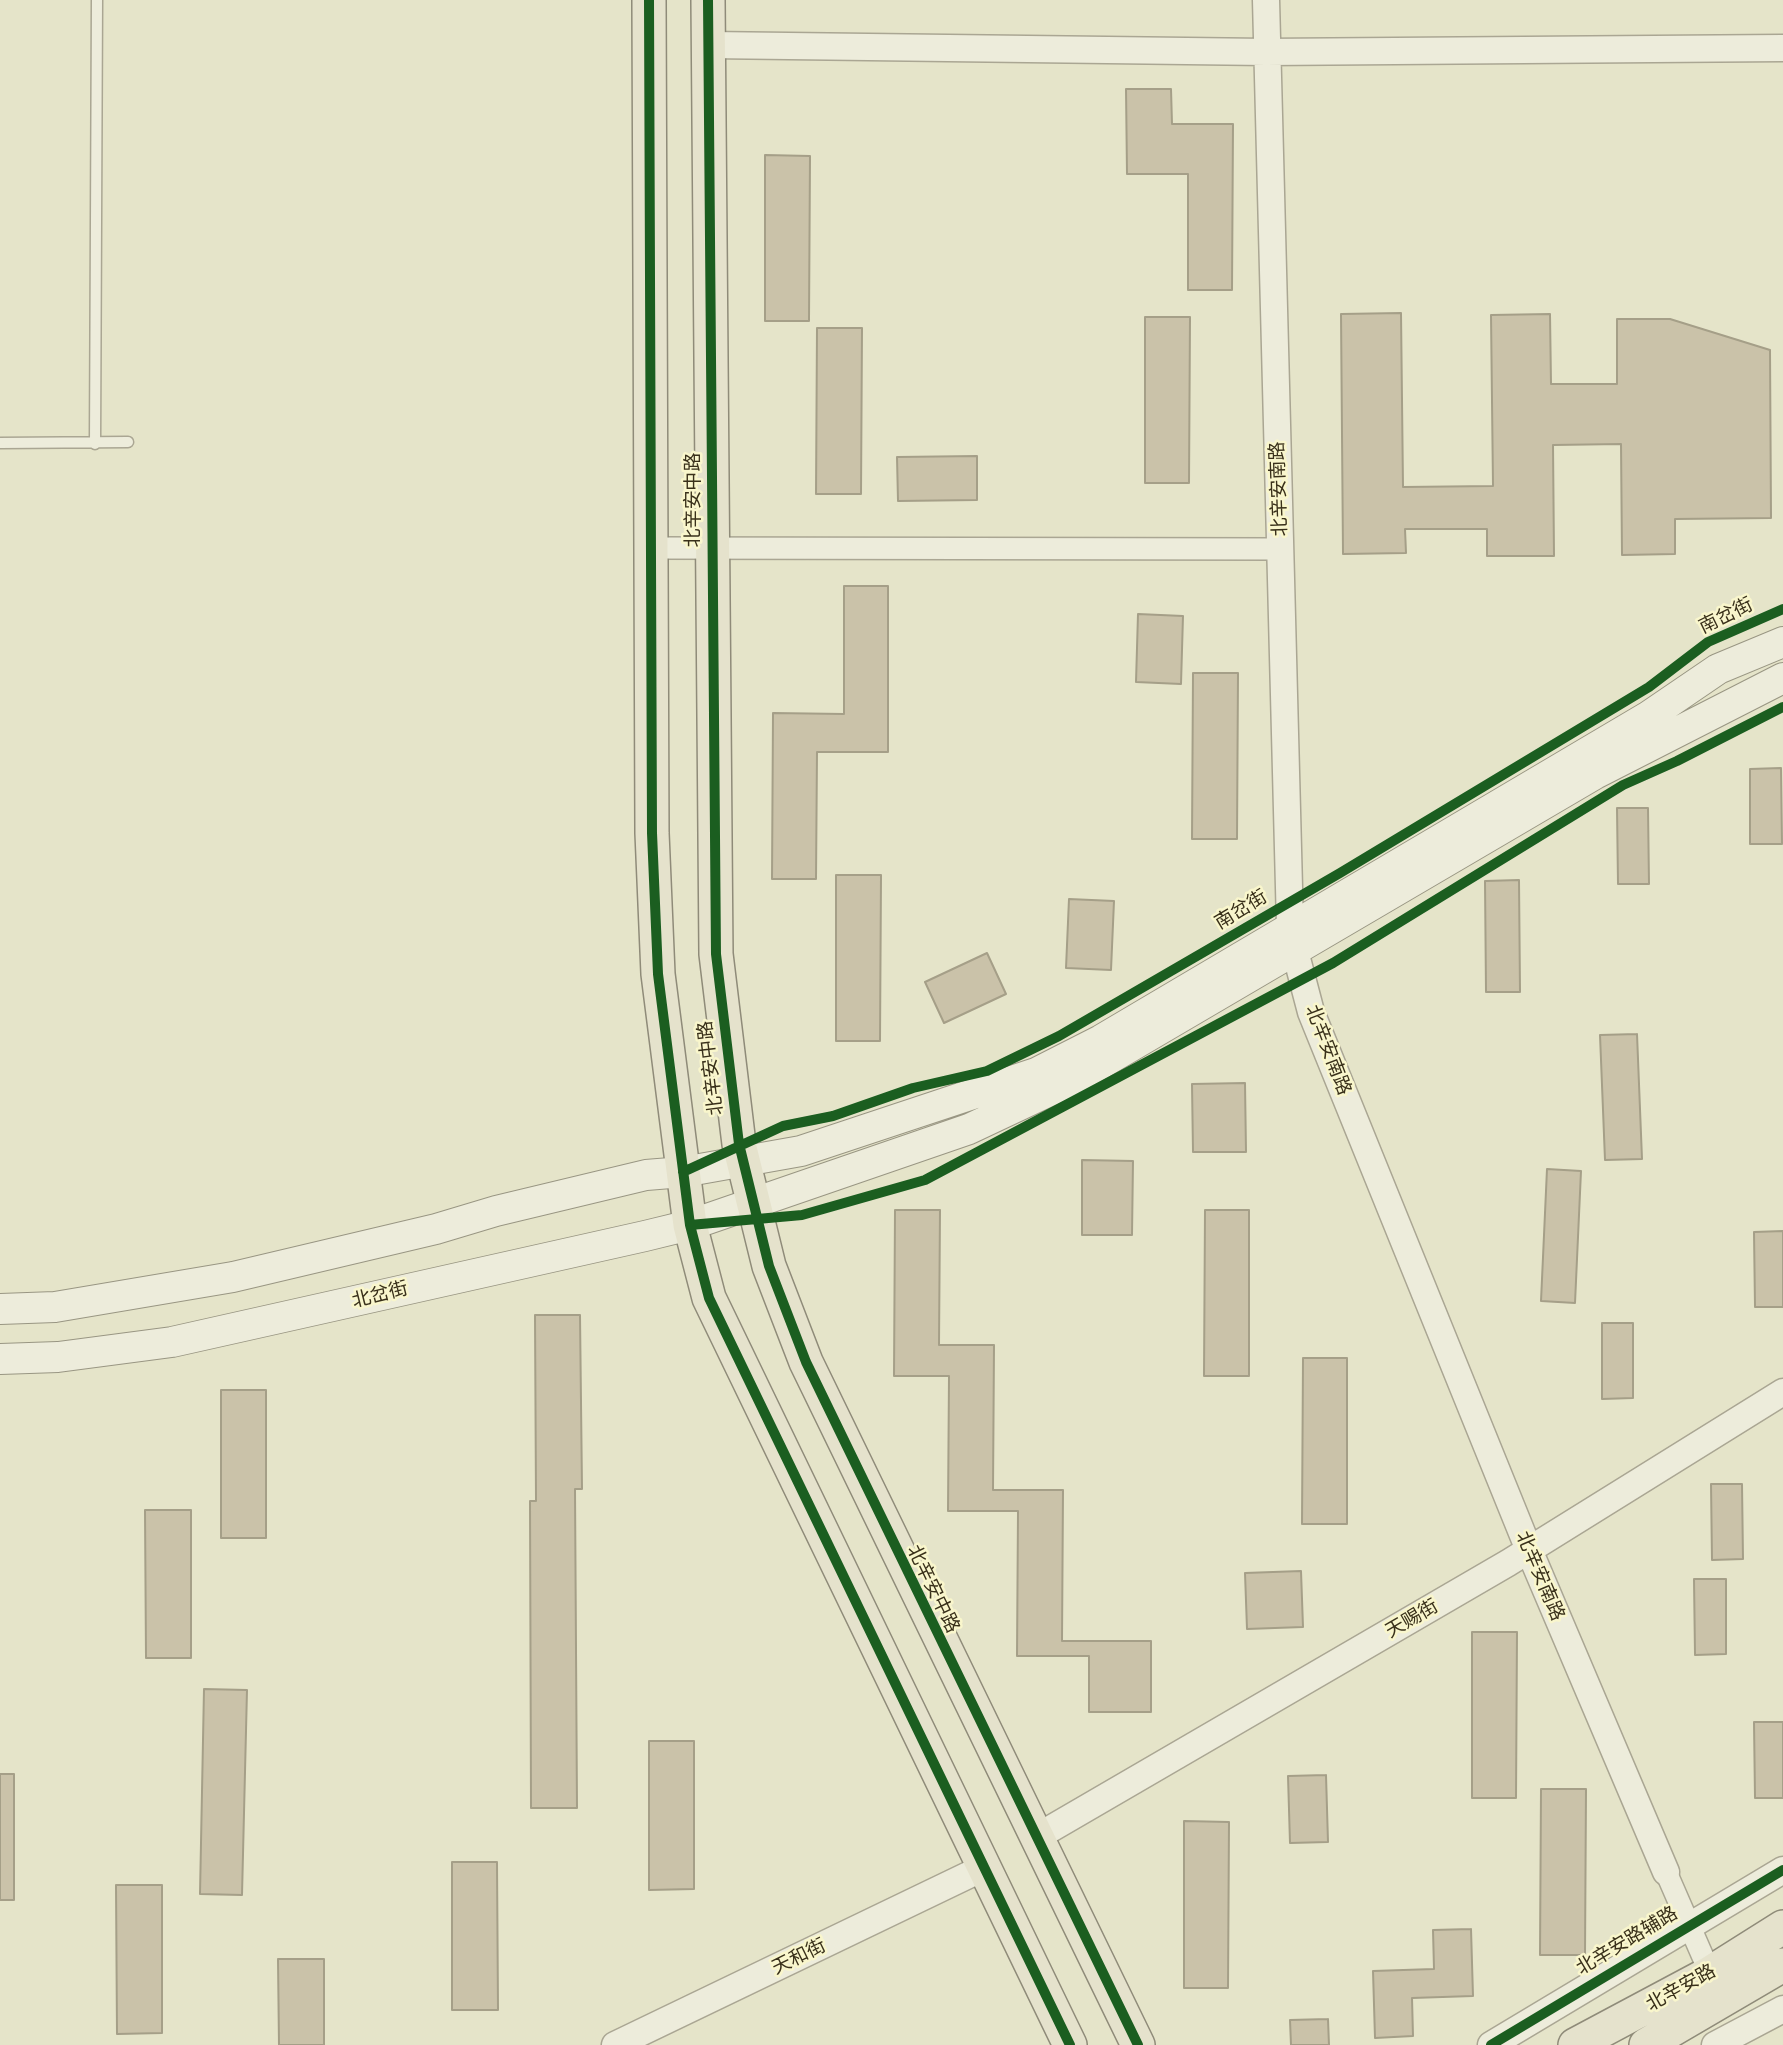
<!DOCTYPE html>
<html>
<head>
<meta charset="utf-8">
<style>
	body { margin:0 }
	canvas { display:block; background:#e5e4c9 }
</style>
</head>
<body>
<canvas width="1783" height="2045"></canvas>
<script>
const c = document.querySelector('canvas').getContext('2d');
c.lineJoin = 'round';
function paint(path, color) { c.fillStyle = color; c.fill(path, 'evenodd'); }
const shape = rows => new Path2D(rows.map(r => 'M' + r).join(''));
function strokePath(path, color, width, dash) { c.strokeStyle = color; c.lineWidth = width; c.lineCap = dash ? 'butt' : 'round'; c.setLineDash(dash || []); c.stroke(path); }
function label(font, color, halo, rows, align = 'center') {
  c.font = font + ' "Roboto Serif","Noto Sans SC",serif'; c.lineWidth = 5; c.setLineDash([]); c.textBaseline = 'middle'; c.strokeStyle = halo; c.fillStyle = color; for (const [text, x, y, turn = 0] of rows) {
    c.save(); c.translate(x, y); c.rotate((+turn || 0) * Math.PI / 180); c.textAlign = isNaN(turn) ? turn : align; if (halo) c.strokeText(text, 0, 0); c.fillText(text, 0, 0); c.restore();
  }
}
const building = shape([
	[1126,89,1171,89,1172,124,1233,124,1232,290,1188,290,1188,174,1127,174,1126,89],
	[765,155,810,156,809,321,765,321,765,155],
	[1401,313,1403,487,1493,486,1491,315,1550,314,1551,384,1617,384,1617,319,1670,319,1770,350,1771,518,1675,519,1675,554,1622,555,1621,444,1553,445,1554,556,1487,556,1487,529,1405,529,1406,553,1343,554,1341,314,1401,313],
	[1145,317,1190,317,1189,483,1145,483,1145,317],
	[817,328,862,328,861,494,816,494,817,328],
	[977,456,977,500,898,501,897,457,977,456],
	[844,586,888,586,888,752,817,752,816,879,772,879,773,713,844,714,844,586],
	[1138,614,1183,616,1181,684,1136,682,1138,614],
	[1193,673,1238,673,1237,839,1192,839,1193,673],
	[1781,768,1782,844,1750,844,1750,769,1781,768],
	[1617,808,1648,808,1649,884,1618,884,1617,808],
	[836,875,881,875,880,1041,836,1041,836,875],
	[1519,880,1520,992,1486,992,1485,881,1519,880],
	[1069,899,1114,901,1111,970,1066,968,1069,899],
	[987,953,1006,994,944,1023,925,982,987,953],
	[1637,1034,1642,1159,1605,1160,1600,1035,1637,1034],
	[1245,1083,1246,1152,1193,1152,1192,1084,1245,1083],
	[1082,1160,1133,1161,1132,1235,1082,1235,1082,1160],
	[1547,1169,1581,1171,1575,1303,1541,1301,1547,1169],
	[895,1210,940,1210,939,1345,994,1345,993,1490,1063,1490,1062,1641,1151,1641,1151,1712,1089,1712,1089,1656,1017,1656,1018,1511,948,1511,949,1376,894,1376,895,1210],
	[1205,1210,1249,1210,1249,1376,1204,1376,1205,1210],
	[1783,1231,1783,1307,1755,1307,1754,1232,1783,1231],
	[535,1315,580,1315,582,1489,575,1489,577,1808,531,1808,530,1501,536,1501,535,1315],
	[1602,1323,1633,1323,1633,1398,1602,1399,1602,1323],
	[1303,1358,1347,1358,1347,1524,1302,1524,1303,1358],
	[221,1390,266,1390,266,1538,221,1538,221,1390],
	[1711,1484,1742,1484,1743,1559,1712,1560,1711,1484],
	[145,1510,191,1510,191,1658,146,1658,145,1510],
	[1301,1571,1303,1627,1247,1629,1245,1573,1301,1571],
	[1694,1579,1726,1579,1726,1654,1695,1655,1694,1579],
	[1472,1632,1517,1632,1516,1798,1472,1798,1472,1632],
	[204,1689,247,1690,242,1895,200,1894,204,1689],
	[1754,1722,1783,1722,1783,1798,1755,1798,1754,1722],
	[649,1741,694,1741,694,1889,649,1890,649,1741],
	[0,1774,14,1774,14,1900,0,1900,0,1774],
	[1326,1775,1328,1842,1290,1843,1288,1776,1326,1775],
	[1541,1789,1586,1789,1585,1955,1540,1955,1541,1789],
	[1184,1821,1229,1822,1228,1988,1184,1988,1184,1821],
	[452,1862,497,1862,498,2010,452,2010,452,1862],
	[116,1885,162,1885,162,2033,117,2034,116,1885],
	[1471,1929,1473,1996,1412,1998,1413,2036,1375,2038,1373,1971,1434,1969,1433,1930,1471,1929],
	[278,1959,324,1959,324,2045,279,2045,278,1959],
	[1328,2019,1329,2045,1291,2045,1290,2020,1328,2019]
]);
const service = shape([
	[0,443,128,442],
	[95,444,97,0]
]);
const minor = shape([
	[651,548,1281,549],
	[1666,1872,1710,1973]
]);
const tertiary = shape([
	[1266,0,1290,926,1295,951,1311,1012,1529,1550,1666,1872],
	[709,45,1266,52,1783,48],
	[1035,1838,1508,1563,1783,1392],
	[615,2045,983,1868],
	[1491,2045,1783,1870],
	[1715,2045,1783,2009]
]);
const secondary = shape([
	[0,1309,55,1307,233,1277,436,1229,496,1211,646,1175,683,1172,801,1151,1036,1073,1101,1040,1649,716,1718,669,1783,642],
	[0,1359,58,1357,172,1342,645,1236,690,1225,969,1129,1075,1079,1595,774,1783,678]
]);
const primary = shape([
	[649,0,652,833,658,974,690,1225,709,1298,1070,2045],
	[708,0,716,954,739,1144,769,1266,806,1362,1138,2045],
	[1575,2045,1710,1973,1783,1927],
	[1646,2045,1783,1965]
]);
const cycleway = shape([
	[649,0,652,833,658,974,690,1225,709,1298,1070,2045],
	[708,0,716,954,739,1144,769,1266,806,1362,1138,2045],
	[683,1172,783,1126,833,1116,913,1088,987,1071,1059,1036,1340,873,1649,687,1708,642,1783,609],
	[690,1225,802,1215,925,1180,1333,963,1623,785,1677,761,1783,707],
	[1491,2045,1783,1870]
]);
const streetNames = [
	["北辛安南路",1279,489,-92],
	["北辛安中路",693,500,-90],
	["南岔街",1726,616,-26],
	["南岔街",1241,910,-31],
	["北辛安南路",1328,1050,69],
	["北辛安中路",711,1068,-97],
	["北岔街",380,1295,-14],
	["北辛安南路",1540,1576,67],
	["北辛安中路",933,1589,64],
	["天赐街",1412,1619,-30],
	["北辛安路辅路",1627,1941,-31],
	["天和街",799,1957,-26],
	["北辛安路",1681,1988,-29]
];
paint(building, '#cac2a9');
strokePath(building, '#a59f88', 2);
strokePath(service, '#aaa693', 13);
strokePath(minor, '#aaa693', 24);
strokePath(tertiary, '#aaa693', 29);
strokePath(secondary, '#999683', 32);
strokePath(primary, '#8f8b79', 36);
strokePath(service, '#edecdb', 10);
strokePath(minor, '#edecdb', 21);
strokePath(tertiary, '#edecdb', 26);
strokePath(secondary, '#edecdb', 30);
strokePath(primary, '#e5e2cc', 33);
strokePath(cycleway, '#1b5e20', 10);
label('19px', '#39301a', '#f9f6cc', streetNames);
</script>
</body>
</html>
